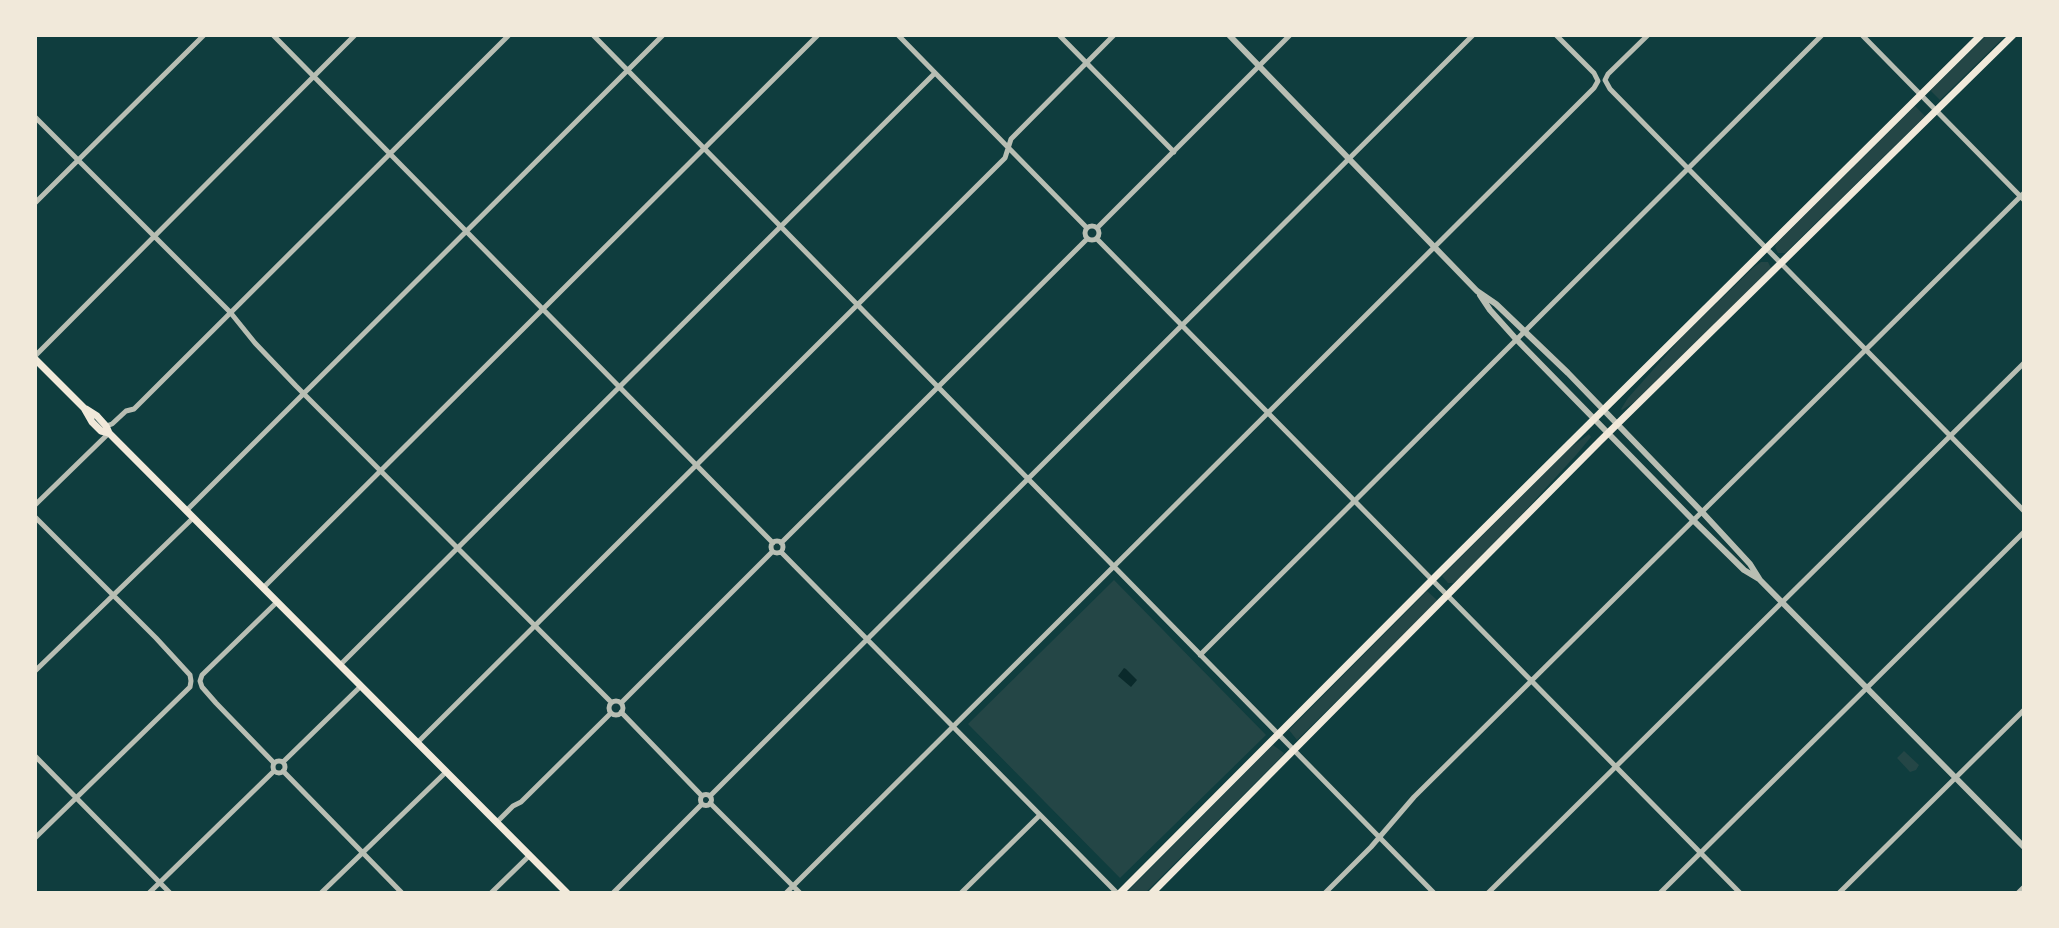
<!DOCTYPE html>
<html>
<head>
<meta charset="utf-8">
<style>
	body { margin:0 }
	#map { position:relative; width:2059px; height:928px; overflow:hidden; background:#0f3d3e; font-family:Inter,sans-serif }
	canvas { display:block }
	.frame { position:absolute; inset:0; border:37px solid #f1e9da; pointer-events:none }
</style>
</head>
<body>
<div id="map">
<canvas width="2059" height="928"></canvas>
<div class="frame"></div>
</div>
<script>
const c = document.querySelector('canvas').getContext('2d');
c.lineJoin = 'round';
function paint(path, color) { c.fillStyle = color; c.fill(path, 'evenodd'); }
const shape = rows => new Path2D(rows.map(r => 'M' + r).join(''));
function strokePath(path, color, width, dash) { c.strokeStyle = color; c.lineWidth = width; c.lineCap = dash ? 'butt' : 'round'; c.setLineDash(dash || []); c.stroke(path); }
const green = shape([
	[1987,35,2006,35,1940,100,1931,91,1932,89],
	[1915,106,1925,116,1785,253,1778,253,1775,247,1777,243],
	[1761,262,1768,262,1771,268,1642,397,1622,410,1621,409,1628,398,1683,336,1754,267],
	[1589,434,1591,437,1577,454,1514,523,1462,576,1453,583,1448,583,1442,576,1570,448],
	[1114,580,1266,735,1120,878,968,724],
	[1427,591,1437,600,1436,602,1297,740,1289,730],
	[1273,745,1284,753,1283,755,1145,893,1130,893,1128,891,1134,885],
	[1904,751,1919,765,1916,770,1910,772,1897,758]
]);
const water = shape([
	[1124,668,1126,669,1137,680,1131,687,1118,676]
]);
const minor = shape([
	[273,35,773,543],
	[593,35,1434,893],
	[898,35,1087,228],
	[1059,35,1174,152],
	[1648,35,1608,74,1605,80,1610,89,2024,511],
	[1862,35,2024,200],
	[35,117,230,312,255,343,296,386,611,702],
	[35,203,204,35],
	'1085 233a7 7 0 1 1 14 0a7 7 0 1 1-14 0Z',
	[1097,228,1290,35],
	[1097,239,1740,893],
	[35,356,355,35],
	[106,426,112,424,126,411,134,409,509,35],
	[35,505,109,433],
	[186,511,663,35],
	[35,517,156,638,190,675,191,681,190,687,35,838],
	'771 547a6 6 0 1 1 12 0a6 6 0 1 1-12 0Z',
	[781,543,1087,239],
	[781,552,1117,893],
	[263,588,818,35],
	[1200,655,1822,35],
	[340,665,935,73],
	[35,671,193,518],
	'609 708a7 7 0 1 1 14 0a7 7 0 1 1-14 0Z',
	[621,703,772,552],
	[621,712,702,796],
	[417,743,1005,158,1011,139,1114,35],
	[35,756,170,893],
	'273 767a6 6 0 1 1 12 0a6 6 0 1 1-12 0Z',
	[283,762,361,686],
	[274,763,216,703,202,687,200,681,202,675,277,602],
	[283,771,402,893],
	'700.5 800a5.5 5.5 0 1 1 11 0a5.5 5.5 0 1 1-11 0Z',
	[710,796,1473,35],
	[710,803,800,893],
	[497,822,513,806,521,802,611,713],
	[149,893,274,771],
	[321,893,446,772],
	[491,893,530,855],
	[613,893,702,804],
	[786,893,1594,88,1598,81,1594,73,1556,35],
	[961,893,1040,815],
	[1325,893,1371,847,1414,797,2024,193],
	[1488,893,2024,363],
	[1660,893,2024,532],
	[1839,893,2024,710],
	[2018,893,2024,887]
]);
const tertiary = shape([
	[1229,35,1477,291,1496,304,1568,373,1702,512,1750,564,1760,580,2024,847],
	[1480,295,1490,310,1516,339,1693,520,1744,570,1759,579]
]);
const secondary = shape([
	[35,359,84,408,92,422,101,431,109,433,567,893],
	[86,409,97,416,106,426,109,433],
	[1120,893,1438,574,1981,35],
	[1152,893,1600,441,2013,35]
]);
paint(green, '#244646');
paint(water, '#0a2a2b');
strokePath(minor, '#b8beb3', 5);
strokePath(tertiary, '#b8beb3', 6);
strokePath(secondary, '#f1e9da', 7);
</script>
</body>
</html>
